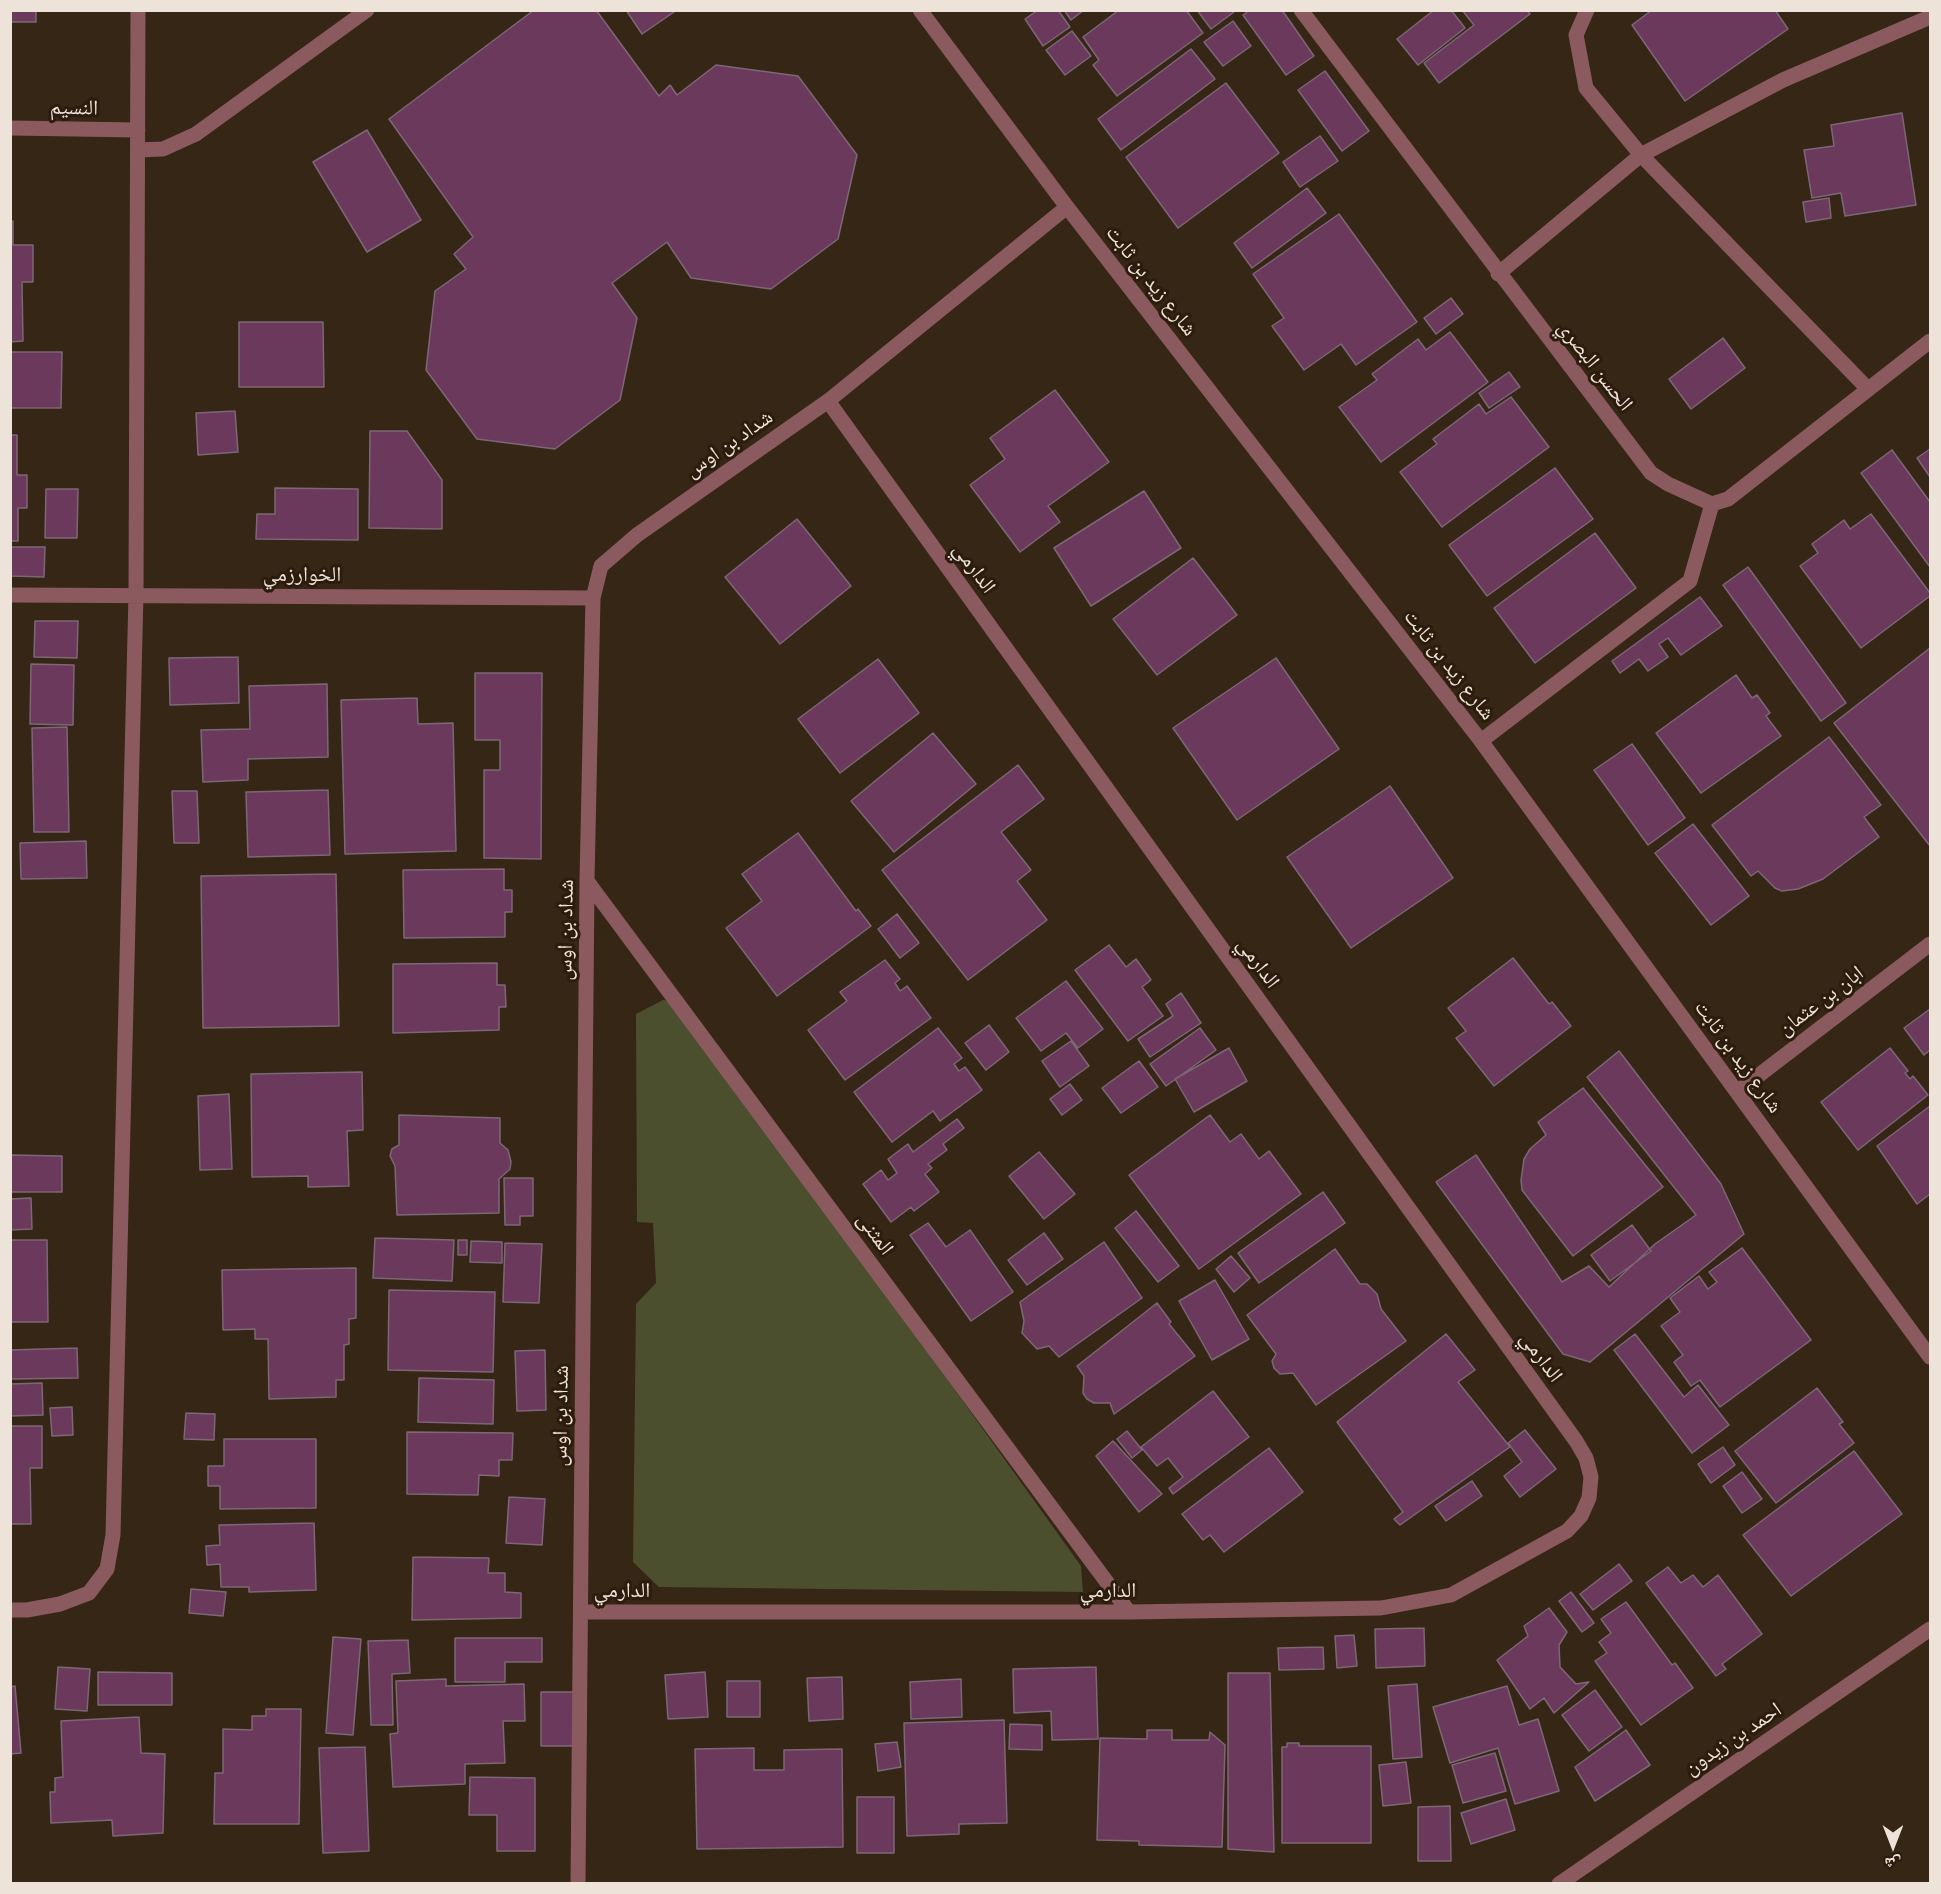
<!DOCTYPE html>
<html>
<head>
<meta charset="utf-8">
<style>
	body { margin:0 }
	#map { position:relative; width:1941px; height:1894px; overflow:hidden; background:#362616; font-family:"IBM Plex Serif","Noto Naskh Arabic",serif }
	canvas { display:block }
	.frame { position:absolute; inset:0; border:12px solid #eee3d9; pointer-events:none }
	.north { position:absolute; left:1863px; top:1816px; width:60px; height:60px; -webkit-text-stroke:4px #2c1c0d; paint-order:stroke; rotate:180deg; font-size:16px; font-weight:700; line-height:24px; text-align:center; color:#eee3d9 }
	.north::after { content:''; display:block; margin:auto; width:21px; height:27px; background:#eee3d9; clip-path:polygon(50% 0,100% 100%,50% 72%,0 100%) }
</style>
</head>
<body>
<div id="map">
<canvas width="1941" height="1894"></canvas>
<div class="frame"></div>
<div class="north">ش</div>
</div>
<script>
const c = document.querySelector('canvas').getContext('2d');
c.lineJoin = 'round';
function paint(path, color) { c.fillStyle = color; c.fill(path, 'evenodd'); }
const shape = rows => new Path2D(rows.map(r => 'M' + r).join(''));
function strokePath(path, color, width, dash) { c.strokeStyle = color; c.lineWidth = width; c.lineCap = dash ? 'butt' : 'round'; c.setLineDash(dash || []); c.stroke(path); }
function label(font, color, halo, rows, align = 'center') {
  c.font = font + ' "IBM Plex Serif","Noto Naskh Arabic",serif'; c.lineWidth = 6; c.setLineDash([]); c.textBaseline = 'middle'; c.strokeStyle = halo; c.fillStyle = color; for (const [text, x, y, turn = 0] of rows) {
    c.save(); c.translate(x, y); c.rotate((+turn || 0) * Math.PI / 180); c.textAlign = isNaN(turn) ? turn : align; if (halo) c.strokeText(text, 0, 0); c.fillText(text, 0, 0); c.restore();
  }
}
const green = shape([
	[663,1000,677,1002,1081,1566,1083,1592,659,1587,633,1562,636,1304,656,1283,653,1223,637,1222,636,1014]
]);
const building = shape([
	[10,10,36,10,36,22,10,22,10,10],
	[534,10,596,10,659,96,670,85,677,95,716,65,798,76,857,155,838,239,771,289,691,278,667,242,612,283,637,318,620,400,555,449,477,439,426,370,435,291,466,269,454,254,473,237,389,119,534,10],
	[626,10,677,10,642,34,626,10],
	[1038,10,1058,10,1070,27,1043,46,1025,19,1038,10],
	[1064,10,1084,10,1071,20,1064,10],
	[1119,10,1186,10,1203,33,1117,96,1093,65,1099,60,1083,37,1119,10],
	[1197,10,1233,10,1234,12,1211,29,1197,10],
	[1250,10,1282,10,1314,56,1286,75,1243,15,1250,10],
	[1434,10,1451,10,1465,28,1418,65,1397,39,1434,10],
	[1462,10,1527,10,1530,14,1439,83,1424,63,1474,25,1462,10],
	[1652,10,1775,10,1788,29,1685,101,1632,25,1652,10],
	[1233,21,1251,46,1223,66,1204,42,1233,21],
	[1072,31,1091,56,1065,75,1046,50,1072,31],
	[1191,49,1215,79,1121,150,1098,119,1191,49],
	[1325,71,1369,131,1342,151,1298,90,1325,71],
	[1226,83,1279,153,1178,228,1126,157,1226,83],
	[1902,113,1916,205,1845,216,1841,193,1812,198,1804,150,1834,146,1831,125,1902,113],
	[367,130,421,220,367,252,313,162,367,130],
	[1320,136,1338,161,1300,187,1283,162,1320,136],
	[1307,188,1326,213,1252,268,1234,243,1307,188],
	[1829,198,1831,218,1806,222,1803,202,1829,198],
	[1339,214,1417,322,1356,365,1341,344,1304,370,1272,326,1284,318,1253,274,1339,214],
	[10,221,13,221,13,245,33,245,33,282,22,282,23,341,10,342,10,221],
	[1451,298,1463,314,1436,334,1424,318,1451,298],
	[239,322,323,322,324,387,239,387,239,322],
	[1450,332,1488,382,1381,462,1339,407,1377,380,1372,374,1418,339,1426,350,1450,332],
	[1723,338,1745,368,1691,409,1669,379,1723,338],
	[10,352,62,352,61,408,10,408,10,352],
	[1509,372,1520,387,1489,408,1479,393,1509,372],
	[1055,390,1109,462,1048,506,1060,522,1020,552,970,485,1005,459,990,438,1055,390],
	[1511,397,1549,447,1442,527,1400,472,1437,444,1433,439,1479,404,1486,414,1511,397],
	[235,411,238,452,198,455,196,413,235,411],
	[370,431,407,431,442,480,442,529,369,528,370,431],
	[10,435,17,435,17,475,27,475,27,508,18,508,18,541,10,541,10,435],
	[1930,449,1930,477,1917,458,1930,449],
	[1892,450,1930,502,1930,567,1861,473,1892,450],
	[1555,468,1593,519,1487,596,1449,545,1555,468],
	[275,488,358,489,358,540,256,539,257,514,275,514,275,488],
	[46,489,78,489,77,538,45,538,46,489],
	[1144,491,1181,548,1091,606,1054,548,1144,491],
	[1871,514,1930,593,1930,596,1861,648,1800,566,1818,553,1812,544,1844,520,1850,529,1871,514],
	[797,519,851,586,780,644,725,577,797,519],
	[1595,533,1636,588,1535,663,1494,608,1595,533],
	[10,547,45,547,44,577,10,576,10,547],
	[1193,558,1237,615,1157,675,1113,619,1193,558],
	[1748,567,1846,703,1821,721,1723,585,1748,567],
	[1700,597,1722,626,1681,655,1668,638,1659,644,1668,657,1648,671,1639,659,1620,673,1612,661,1700,597],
	[35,621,78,621,77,658,34,657,35,621],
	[1930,648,1930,846,1834,723,1930,648],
	[238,657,239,703,170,705,169,658,238,657],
	[1276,658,1339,749,1237,820,1173,728,1276,658],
	[878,659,919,713,840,773,798,719,878,659],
	[31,664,74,665,73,725,30,724,31,664],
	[475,673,542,673,541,859,484,858,484,770,500,770,500,740,475,740,475,673],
	[1736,675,1752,698,1757,695,1770,713,1766,716,1781,736,1701,793,1656,733,1736,675],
	[327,684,328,757,248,759,248,780,203,782,201,730,250,729,249,686,327,684],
	[417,698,418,724,453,723,456,851,345,854,341,700,417,698],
	[67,727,69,832,34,832,32,728,67,727],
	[933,733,976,784,894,852,851,801,933,733],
	[1829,737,1881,805,1864,817,1879,837,1823,879,1798,889,1782,891,1775,888,1758,871,1751,876,1712,825,1829,737],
	[1632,744,1685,818,1648,845,1594,770,1632,744],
	[1018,765,1044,799,1001,832,1031,870,1017,881,1047,920,968,980,882,870,1018,765],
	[1390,786,1453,878,1351,948,1287,857,1390,786],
	[328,790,330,855,248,857,246,792,328,790],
	[172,791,197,791,199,843,174,843,172,791],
	[1693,824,1749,896,1711,925,1655,853,1693,824],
	[798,833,856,911,858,909,871,926,777,996,726,928,762,901,742,874,798,833],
	[86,841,87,878,21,879,20,843,86,841],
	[504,869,504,890,512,890,512,912,505,912,505,937,404,938,403,870,504,869],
	[336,874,339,1026,203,1028,201,876,336,874],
	[897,914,919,943,900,958,878,929,897,914],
	[1109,945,1126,967,1136,959,1151,980,1142,987,1163,1016,1128,1041,1075,970,1109,945],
	[1513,958,1549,1004,1552,1002,1571,1026,1494,1086,1456,1038,1466,1031,1448,1008,1513,958],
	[885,960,900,979,895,983,900,991,907,986,931,1018,845,1080,808,1030,847,1001,840,992,885,960],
	[497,963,497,985,505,985,506,1007,499,1007,499,1030,393,1033,393,964,497,963],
	[1066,981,1103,1029,1078,1048,1066,1033,1041,1051,1016,1018,1066,981],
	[1181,993,1201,1023,1150,1057,1138,1039,1173,1016,1166,1004,1181,993],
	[1930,1009,1930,1050,1924,1055,1904,1028,1930,1009],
	[989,1025,1009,1052,986,1070,965,1043,989,1025],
	[938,1028,962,1058,954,1064,959,1071,965,1067,982,1090,940,1121,933,1111,892,1142,854,1092,938,1028],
	[1200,1028,1216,1050,1166,1086,1150,1064,1200,1028],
	[1071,1041,1089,1066,1060,1087,1042,1061,1071,1041],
	[1229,1048,1247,1081,1194,1112,1175,1079,1229,1048],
	[1890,1048,1908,1071,1905,1073,1910,1079,1913,1076,1928,1095,1858,1150,1821,1102,1890,1048],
	[1619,1051,1721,1184,1744,1234,1590,1362,1563,1354,1436,1182,1476,1155,1562,1282,1589,1266,1609,1287,1655,1244,1696,1215,1587,1077,1619,1051],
	[1139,1061,1158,1087,1121,1113,1102,1088,1139,1061],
	[362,1072,363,1130,347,1131,349,1186,308,1187,308,1176,252,1177,251,1074,362,1072],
	[1070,1084,1082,1100,1062,1115,1050,1099,1070,1084],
	[1583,1088,1663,1187,1573,1256,1522,1190,1521,1180,1524,1159,1530,1149,1546,1135,1538,1122,1583,1088],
	[229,1094,232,1169,200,1170,198,1096,229,1094],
	[1930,1106,1930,1194,1917,1204,1877,1146,1930,1106],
	[399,1115,500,1118,500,1143,508,1150,511,1162,510,1169,499,1179,499,1213,397,1215,395,1166,390,1156,392,1149,399,1145,399,1115],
	[1210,1115,1230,1142,1241,1134,1259,1159,1269,1151,1301,1194,1199,1269,1129,1175,1210,1115],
	[957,1119,964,1128,943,1144,947,1150,928,1164,932,1168,925,1174,939,1192,914,1211,911,1207,891,1222,863,1184,881,1170,888,1180,897,1173,888,1159,908,1144,913,1152,957,1119],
	[1039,1152,1075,1194,1044,1219,1009,1176,1039,1152],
	[10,1155,62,1156,62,1192,10,1192,10,1155],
	[504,1178,533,1178,533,1216,520,1216,520,1225,505,1225,504,1178],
	[1323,1192,1345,1223,1259,1283,1238,1253,1323,1192],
	[31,1198,32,1229,10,1230,10,1199,31,1198],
	[1136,1211,1179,1266,1158,1282,1115,1228,1136,1211],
	[928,1223,946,1247,970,1230,1013,1292,971,1321,910,1235,928,1223],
	[1632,1225,1651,1251,1610,1281,1591,1255,1632,1225],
	[1044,1233,1063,1259,1027,1285,1008,1260,1044,1233],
	[375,1238,454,1240,452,1281,373,1278,375,1238],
	[10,1240,47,1240,48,1322,10,1322,10,1240],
	[458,1240,467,1240,467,1255,458,1255,458,1240],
	[471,1241,502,1242,502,1263,470,1262,471,1241],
	[1104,1242,1142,1298,1059,1357,1049,1346,1037,1349,1022,1333,1024,1321,1020,1302,1104,1242],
	[505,1243,542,1244,539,1303,503,1302,505,1243],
	[1742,1248,1811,1340,1720,1407,1700,1380,1691,1386,1674,1362,1683,1355,1661,1326,1680,1312,1670,1298,1699,1276,1708,1289,1717,1282,1709,1272,1742,1248],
	[1335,1249,1360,1284,1367,1284,1377,1294,1381,1309,1406,1341,1316,1405,1293,1373,1280,1374,1274,1368,1272,1361,1276,1354,1247,1315,1335,1249],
	[1231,1256,1250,1278,1234,1292,1216,1269,1231,1256],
	[356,1268,356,1318,349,1319,349,1344,344,1345,344,1380,336,1380,336,1397,269,1399,268,1339,255,1339,255,1329,223,1330,222,1270,356,1268],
	[1215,1280,1249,1339,1212,1360,1179,1301,1215,1280],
	[389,1290,495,1292,493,1372,388,1370,389,1290],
	[1157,1303,1171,1322,1169,1324,1195,1356,1114,1414,1110,1403,1094,1403,1087,1399,1083,1393,1084,1376,1077,1366,1157,1303],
	[1446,1334,1475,1370,1458,1382,1510,1447,1400,1525,1394,1519,1403,1512,1337,1422,1446,1334],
	[1635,1334,1684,1397,1698,1385,1729,1425,1692,1453,1614,1350,1635,1334],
	[77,1348,78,1378,10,1379,10,1350,77,1348],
	[545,1350,546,1410,517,1411,515,1351,545,1350],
	[419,1378,494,1380,493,1424,418,1422,419,1378],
	[42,1383,43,1415,10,1416,10,1384,42,1383],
	[1817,1388,1843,1422,1839,1424,1854,1443,1776,1503,1735,1451,1817,1388],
	[1213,1391,1249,1437,1173,1494,1169,1488,1183,1477,1168,1458,1157,1466,1141,1447,1213,1391],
	[72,1407,73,1435,52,1436,50,1408,72,1407],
	[186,1413,215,1414,214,1440,184,1439,186,1413],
	[10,1426,42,1426,42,1468,30,1468,31,1524,10,1524,10,1426],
	[1525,1430,1556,1469,1520,1497,1504,1476,1522,1462,1508,1443,1525,1430],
	[1127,1431,1142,1450,1132,1458,1117,1439,1127,1431],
	[407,1432,513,1433,512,1460,499,1460,499,1476,479,1475,478,1495,407,1494,407,1432],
	[224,1439,316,1439,316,1508,220,1509,220,1486,208,1486,208,1466,224,1466,224,1439],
	[1113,1441,1162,1494,1139,1512,1096,1456,1113,1441],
	[1723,1447,1735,1465,1711,1483,1698,1464,1723,1447],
	[1269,1448,1303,1492,1224,1552,1210,1535,1203,1540,1182,1514,1269,1448],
	[1854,1451,1902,1514,1791,1596,1743,1535,1854,1451],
	[1742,1472,1762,1499,1742,1513,1723,1486,1742,1472],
	[1472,1481,1482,1496,1446,1521,1435,1506,1472,1481],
	[509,1497,545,1499,542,1545,506,1543,509,1497],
	[314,1523,316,1590,249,1592,249,1587,221,1587,220,1564,207,1565,206,1546,220,1545,219,1525,314,1523],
	[413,1557,489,1558,488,1573,505,1573,505,1592,521,1593,521,1618,412,1620,413,1557],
	[1619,1564,1632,1581,1593,1610,1580,1594,1619,1564],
	[1668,1567,1681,1583,1693,1575,1703,1587,1718,1575,1762,1634,1722,1664,1726,1669,1716,1676,1646,1583,1668,1567],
	[191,1589,226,1592,223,1616,189,1613,191,1589],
	[1571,1592,1594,1623,1582,1632,1559,1601,1571,1592],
	[1626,1602,1672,1665,1675,1663,1693,1688,1641,1725,1595,1661,1607,1653,1599,1642,1611,1633,1601,1619,1626,1602],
	[1549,1608,1567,1632,1559,1645,1560,1667,1576,1684,1589,1682,1554,1713,1544,1698,1530,1709,1497,1660,1528,1636,1524,1626,1549,1608],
	[1424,1628,1425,1666,1376,1668,1375,1629,1424,1628],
	[1354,1635,1357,1666,1337,1668,1335,1636,1354,1635],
	[333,1637,361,1639,353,1735,326,1733,333,1637],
	[455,1638,542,1638,542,1662,505,1662,505,1682,455,1682,455,1638],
	[408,1640,410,1673,392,1674,393,1725,371,1725,368,1641,408,1640],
	[1323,1647,1324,1669,1279,1670,1278,1648,1323,1647],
	[58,1667,90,1669,87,1711,55,1709,58,1667],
	[1096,1667,1098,1739,1052,1740,1051,1711,1014,1713,1013,1669,1096,1667],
	[98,1672,172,1673,172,1705,98,1705,98,1672],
	[705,1672,708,1717,668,1719,665,1675,705,1672],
	[1228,1673,1270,1673,1274,1852,1228,1849,1228,1673],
	[842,1677,843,1719,809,1721,807,1678,842,1677],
	[446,1679,446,1686,524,1684,525,1721,503,1721,505,1763,465,1764,465,1784,393,1787,390,1734,398,1733,396,1681,446,1679],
	[961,1679,962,1717,911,1719,910,1682,961,1679],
	[727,1681,760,1681,760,1717,727,1717,727,1681],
	[1417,1684,1422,1757,1393,1759,1388,1686,1417,1684],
	[15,1686,21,1753,10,1754,10,1687,15,1686],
	[1507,1686,1519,1725,1538,1719,1559,1791,1515,1804,1498,1748,1450,1763,1433,1707,1507,1686],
	[1595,1690,1622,1727,1589,1751,1562,1715,1595,1690],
	[541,1692,574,1692,574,1746,541,1746,541,1692],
	[266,1709,301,1709,299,1824,214,1824,215,1773,223,1773,223,1729,252,1730,252,1716,266,1716,266,1709],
	[139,1717,141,1753,165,1754,163,1833,113,1836,112,1820,51,1823,50,1792,55,1792,55,1778,63,1777,61,1721,139,1717],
	[1004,1720,1007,1823,959,1824,959,1834,907,1836,904,1723,1004,1720],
	[1010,1724,1042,1725,1042,1750,1009,1749,1010,1724],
	[1147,1730,1172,1730,1172,1740,1209,1740,1210,1732,1225,1745,1222,1847,1139,1845,1139,1841,1097,1840,1100,1738,1147,1739,1147,1730],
	[1626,1730,1650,1765,1595,1801,1575,1767,1626,1730],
	[897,1742,901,1767,878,1771,875,1744,897,1742],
	[1287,1743,1299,1743,1299,1746,1371,1746,1371,1843,1282,1843,1282,1747,1287,1747,1287,1743],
	[365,1747,369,1851,323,1853,319,1748,365,1747],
	[754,1748,754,1770,784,1770,784,1750,842,1749,843,1847,697,1849,695,1749,754,1748],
	[1495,1753,1506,1791,1463,1803,1452,1765,1495,1753],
	[1406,1762,1411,1803,1383,1806,1379,1765,1406,1762],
	[470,1777,535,1778,535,1851,497,1851,497,1815,469,1815,470,1777],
	[857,1797,894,1797,894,1853,857,1853,857,1797],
	[1506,1799,1515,1830,1471,1844,1461,1813,1506,1799],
	[1450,1806,1451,1861,1418,1861,1418,1807,1450,1806]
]);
const lane = shape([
	[1587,10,1576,35,1586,88,1641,155,1783,80,1930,17],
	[138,150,163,149,196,134,367,10],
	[1498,274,1641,155,1868,389],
	[1481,741,1690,581,1712,504]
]);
const street = shape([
	[920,10,1067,207,1481,741,1930,1357],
	[1301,10,1651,473,1668,484,1712,504,1728,499,1930,341],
	[10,128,138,130],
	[10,595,593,598],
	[587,881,1129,1612],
	[1737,1092,1930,944],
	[10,1610,27,1610,60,1604,89,1593,107,1569,113,1535,136,594,138,10],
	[581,1612,1129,1612,1381,1608,1451,1595,1567,1531,1581,1516,1589,1498,1591,1477,1586,1458,1576,1441,828,401],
	[578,1884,587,881,593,598,601,566,637,535,828,401,1067,207],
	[1559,1884,1930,1629]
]);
const streetNames = [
	["النسيم",74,108,1],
	["شارع زيد بن ثابت",1151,281,52],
	["الحسن البصري",1595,366,52],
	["شداد بن اوس",729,444,-35],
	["الدارمي",974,568,54],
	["الخوارزمي",302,575],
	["شارع زيد بن ثابت",1449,665,52],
	["شداد بن اوس",566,930,-89],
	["الدارمي",1258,963,54],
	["ابان بن عثمان",1821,1001,-37],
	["شارع زيد بن ثابت",1738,1057,54],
	["المثنى",875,1234,54],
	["الدارمي",1541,1357,54],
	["شداد بن اوس",561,1416,-89],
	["الدارمي",622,1591],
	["الدارمي",1108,1591],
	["احمد بن زيدون",1733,1739,-34]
];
paint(green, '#4c4f2d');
paint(building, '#6a395c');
strokePath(building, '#7d6776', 1.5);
strokePath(lane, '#8b5a5f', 15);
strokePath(street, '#8b5a5f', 15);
label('21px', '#eee3d9', '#2c1c0d', streetNames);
</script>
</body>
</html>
